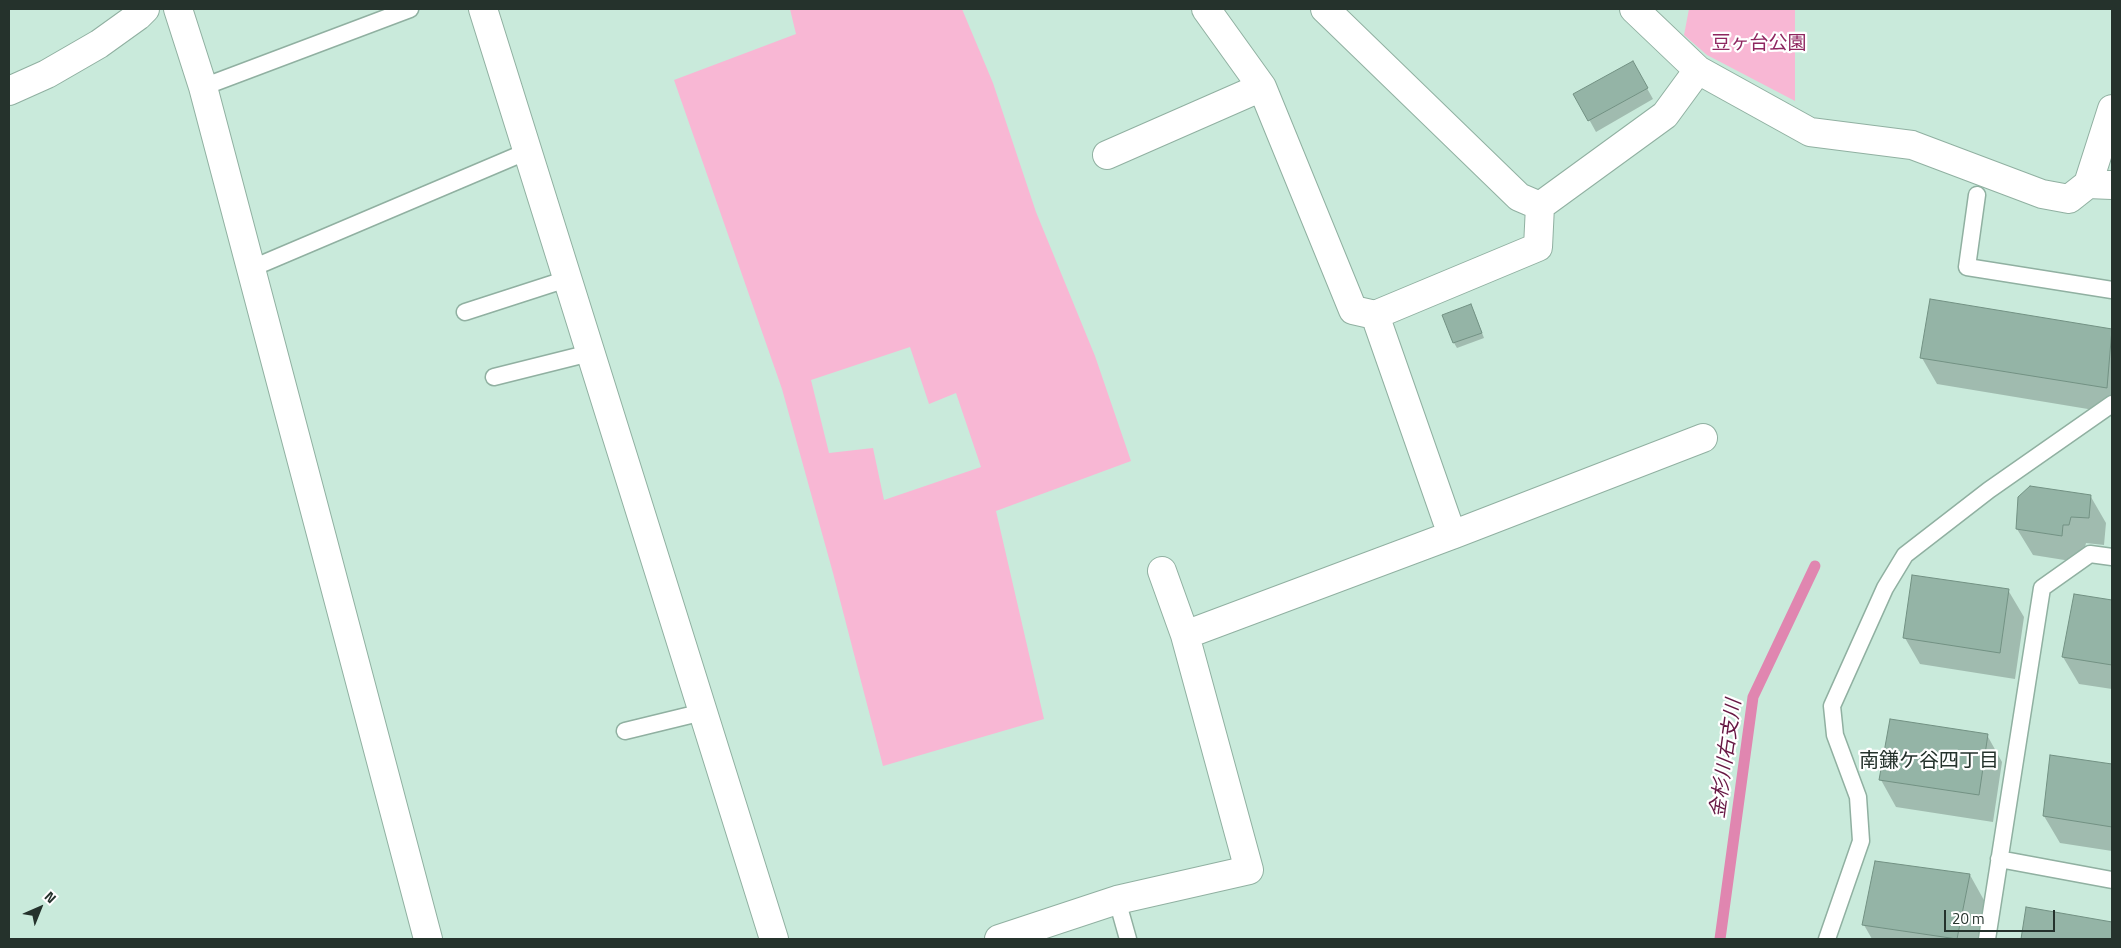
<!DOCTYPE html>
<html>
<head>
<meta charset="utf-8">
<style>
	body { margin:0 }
	#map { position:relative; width:2121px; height:948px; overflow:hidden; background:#c9eadb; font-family:"Titillium Web",sans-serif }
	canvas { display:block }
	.frame { position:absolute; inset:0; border:10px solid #25322c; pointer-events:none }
	.north { position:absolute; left:15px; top:883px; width:50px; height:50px; -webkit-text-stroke:4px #fff; paint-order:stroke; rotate:44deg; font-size:14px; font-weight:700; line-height:20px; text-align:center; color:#25322c }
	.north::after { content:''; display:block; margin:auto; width:18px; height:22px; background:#25322c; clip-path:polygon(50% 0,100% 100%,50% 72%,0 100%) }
	.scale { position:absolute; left:1944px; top:910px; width:111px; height:22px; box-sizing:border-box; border:2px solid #25322c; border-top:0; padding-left:6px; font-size:15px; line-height:18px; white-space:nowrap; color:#25322c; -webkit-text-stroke:4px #fff; paint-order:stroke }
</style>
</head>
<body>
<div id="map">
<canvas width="2121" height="948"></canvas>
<div class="frame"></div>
<div class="north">N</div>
<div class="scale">20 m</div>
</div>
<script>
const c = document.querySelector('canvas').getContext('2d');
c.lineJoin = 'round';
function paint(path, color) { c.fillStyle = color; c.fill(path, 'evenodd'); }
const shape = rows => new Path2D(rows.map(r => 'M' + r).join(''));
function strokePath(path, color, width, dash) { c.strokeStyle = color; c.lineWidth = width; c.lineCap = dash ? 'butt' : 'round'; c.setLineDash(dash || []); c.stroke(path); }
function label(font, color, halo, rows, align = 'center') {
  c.font = font + ' "Titillium Web","Noto Sans JP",sans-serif'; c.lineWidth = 4.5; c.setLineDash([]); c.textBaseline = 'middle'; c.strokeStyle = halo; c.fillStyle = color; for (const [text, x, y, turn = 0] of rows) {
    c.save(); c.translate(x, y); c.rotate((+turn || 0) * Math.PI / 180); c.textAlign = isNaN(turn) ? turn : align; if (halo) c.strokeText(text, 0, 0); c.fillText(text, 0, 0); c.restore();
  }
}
const green = shape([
	[790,9,962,9,993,83,1036,212,1095,356,1131,461,996,511,1044,719,883,766,833,573,782,389,674,80,796,34],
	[910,347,929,404,956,393,981,467,884,500,873,448,829,453,811,380],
	[1689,9,1795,9,1795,101,1707,55,1684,35]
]);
const shadow = shape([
	[1639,74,1653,99,1596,132,1575,94],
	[1931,301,2112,330,2112,413,1937,384,1922,358],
	[1474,311,1484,338,1457,348,1454,343],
	[2091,497,2106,523,2104,545,2086,543,2084,552,2077,552,2077,562,2033,555,2017,529],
	[2008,590,2024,617,2015,679,1920,664,1905,638],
	[2075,596,2112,602,2112,689,2079,684,2063,657],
	[1987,735,2002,762,1993,822,1896,807,1881,780],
	[2051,757,2112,766,2112,851,2060,843,2044,816],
	[1970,875,1985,902,1978,939,1872,939,1864,925],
	[2027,908,2112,924,2112,939,2022,939]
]);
const stream = shape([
	[1720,939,1753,697,1815,566]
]);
const building = shape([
	[1633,61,1648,88,1588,121,1573,94,1633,61],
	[1930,299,2112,329,2107,388,1920,358,1930,299],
	[1471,304,1482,333,1453,343,1442,315,1471,304],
	[2030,486,2091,495,2089,518,2071,517,2069,525,2063,525,2062,536,2016,529,2018,497,2030,486],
	[1912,575,2009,589,2000,653,1903,638,1912,575],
	[2074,594,2112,600,2112,665,2062,657,2074,594],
	[1890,719,1988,734,1979,795,1879,780,1890,719],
	[2050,755,2112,764,2112,827,2043,816,2050,755],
	[1875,861,1970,874,1957,939,1862,925,1875,861],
	[2026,907,2112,922,2112,939,2021,939,2026,907]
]);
const service = shape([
	[203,87,410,9],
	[1977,195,1967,267,2112,290],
	[250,269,528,151],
	[465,312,567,279],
	[494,377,590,353],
	[625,731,703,712],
	[1999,859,2112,880],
	[1117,900,1128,939],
	[1827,939,1861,841,1858,797,1835,735,1832,706,1885,588,1905,555,1989,490,2112,404],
	[1987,939,2042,588,2090,554,2112,557]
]);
const minor = shape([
	[178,9,203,87,428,939],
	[483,9,774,939],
	[1206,9,1262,87,1353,310,1375,315,1538,247,1540,206],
	[1325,9,1519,197,1540,206,1665,115,1698,70],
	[1634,9,1698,70,1810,132,1912,145,2042,194,2069,199,2088,184,2112,109],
	[9,91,47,74,99,44,138,16,145,9],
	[1107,155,1262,87],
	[2088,184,2112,185],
	[1452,535,1703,438],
	[1185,635,1452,535,1375,315],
	[999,939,1117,900,1249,870,1185,635,1162,571]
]);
const parkNames = [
	["豆ヶ台公園",1759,44]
];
const waterNames = [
	["金杉川右支川",1727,759,-82]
];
const neighbourhoodNames = [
	["南鎌ケ谷四丁目",1929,762]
];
paint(green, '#f8b7d4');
paint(shadow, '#0003');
strokePath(stream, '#e086b0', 11);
paint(building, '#94b4a6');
strokePath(building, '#729183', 1);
strokePath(service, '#90b0a1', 19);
strokePath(minor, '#90b0a1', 30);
strokePath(service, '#fff', 16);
strokePath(minor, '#fff', 28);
label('19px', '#8e2660', '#fff', parkNames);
label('italic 20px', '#661743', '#fff', waterNames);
label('20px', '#25322c', '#fff', neighbourhoodNames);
</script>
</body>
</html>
